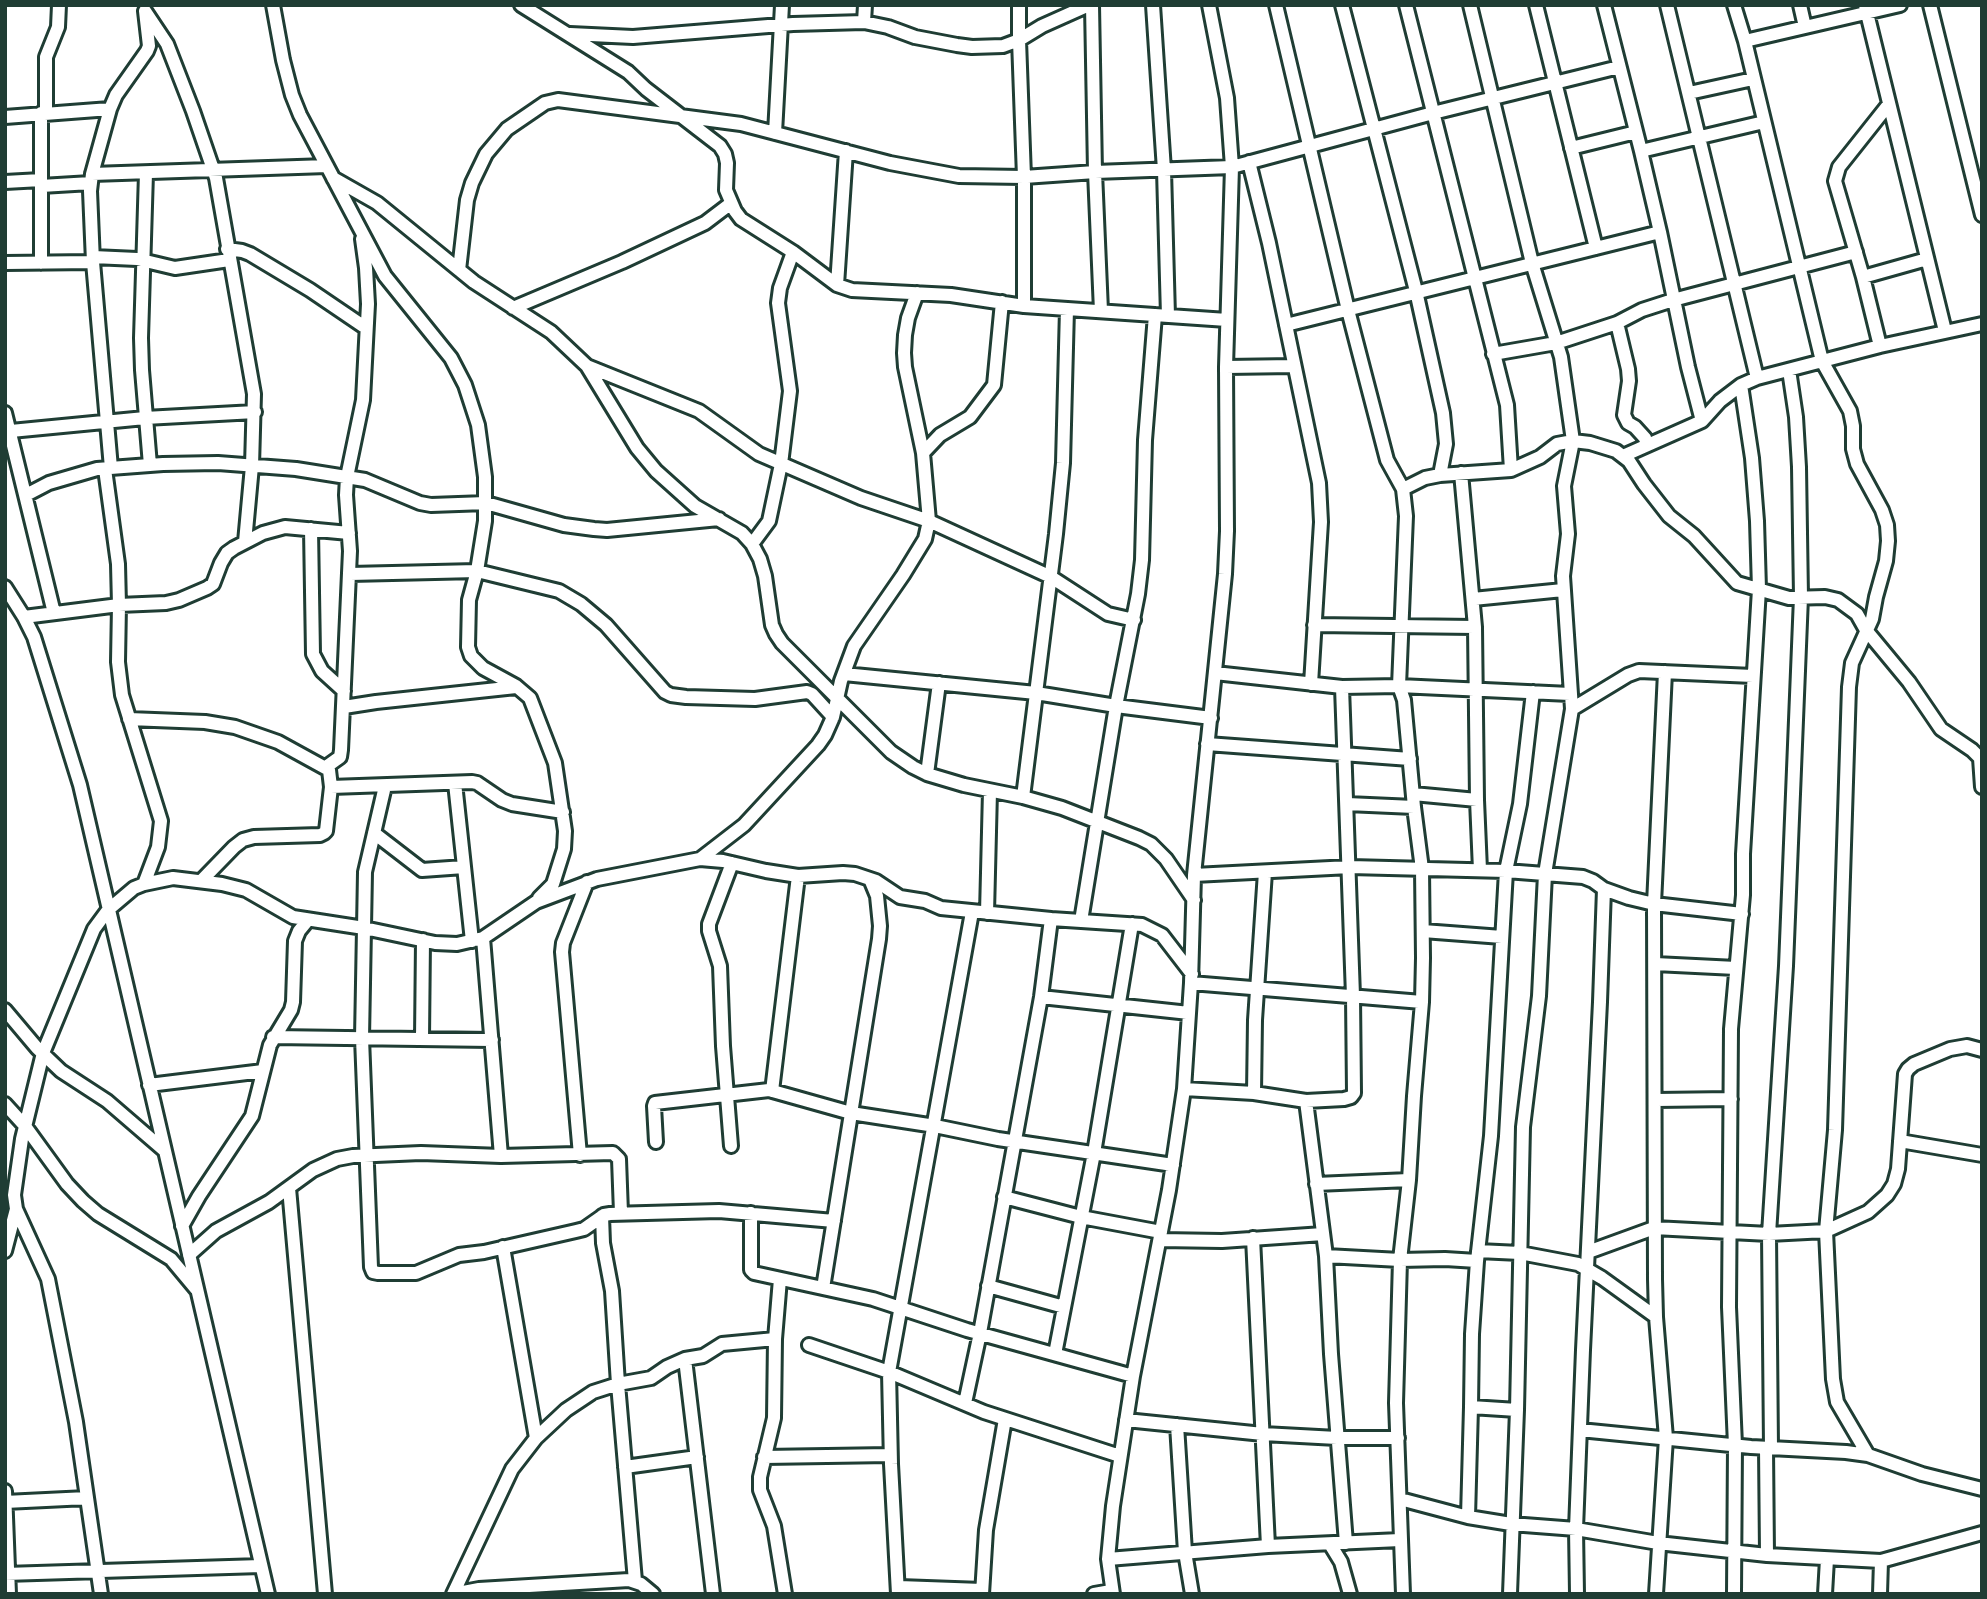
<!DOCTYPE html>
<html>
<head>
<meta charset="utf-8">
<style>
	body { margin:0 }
	#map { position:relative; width:1987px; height:1599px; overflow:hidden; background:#fff; font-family:"Comic Neue",sans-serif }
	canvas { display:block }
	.frame { position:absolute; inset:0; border:7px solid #1f3d34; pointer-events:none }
</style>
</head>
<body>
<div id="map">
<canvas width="1987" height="1599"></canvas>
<div class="frame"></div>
</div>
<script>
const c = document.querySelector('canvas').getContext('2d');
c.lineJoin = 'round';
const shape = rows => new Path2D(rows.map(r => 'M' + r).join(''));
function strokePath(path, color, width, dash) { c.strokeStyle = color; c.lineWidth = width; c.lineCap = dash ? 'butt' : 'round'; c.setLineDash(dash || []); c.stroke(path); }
const minor = shape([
	[273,5,283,60,292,95,300,115,385,276,451,358,465,385,478,425,485,477,485,521,477,571,469,600,468,647,471,656,483,668,516,686,530,698,555,763,565,831,564,849,553,884,539,898],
	[521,5,628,72,646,89,720,146,725,154,727,163,726,190,735,211,741,219,793,252,837,285,852,290,951,295,1024,306,1227,320],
	[1019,5,1019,40,1024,177,1024,306],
	[1092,5,1095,172,1101,311],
	[1153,5,1164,170,1168,316],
	[1276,5,1348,310,1387,460,1403,489,1406,516,1399,686,1404,700,1414,807,1422,869,1423,958,1422,1002,1414,1096,1409,1180,1400,1260,1399,1296,1396,1403,1403,1594],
	[1342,5,1416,291,1443,413,1446,444,1440,475],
	[1406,5,1507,405,1511,470],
	[1470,5,1532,263,1561,357,1573,441,1564,486,1568,534,1563,576,1572,709,1545,874,1539,996,1523,1127,1517,1410,1510,1594],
	[1536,5,1596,248],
	[1604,5,1641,151,1660,232,1688,367,1702,421],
	[1667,5,1757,378],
	[1734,5,1745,41,1822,361,1850,411,1853,426,1853,449,1857,464,1882,510,1887,525,1888,541,1886,561,1876,597,1872,619,1852,663,1849,687,1835,1130,1826,1231,1868,1212,1887,1195,1894,1184,1898,1169,1905,1074,1908,1069,1914,1064,1950,1049,1967,1046,1982,1050],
	[1800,5,1805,27],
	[1865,5,1945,331],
	[1930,5,1982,215],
	[145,11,167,44,193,111,216,178,254,394,252,466,245,542],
	[864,22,865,5],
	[570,34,633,37,793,24,864,22,888,27,915,37,957,45,972,47,1003,46,1019,40,1042,26,1089,5],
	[1745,41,1900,5],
	[1689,93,1753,79],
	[41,113,41,263],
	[46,113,46,57,58,27,59,5],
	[5,117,110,109],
	[775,133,782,5],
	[1571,148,1636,132],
	[1641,151,1764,122],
	[1249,162,1269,243,1319,483,1321,522,1311,684],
	[146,173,141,338,142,370,150,465],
	[92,174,327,166],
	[333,178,377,203,474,282,551,332,587,366,637,448,656,471,695,506,742,533,752,544,760,559,765,576,772,625,776,634,782,643,891,752,913,767,927,774,964,785,1023,797,1062,808,1139,838,1151,844,1166,859,1194,900],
	[5,182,41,180],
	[41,186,91,183],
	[227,249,242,251,250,254,310,290,366,328],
	[93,257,137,259,175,268,229,260],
	[5,263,93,262],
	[459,270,467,200,472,183,486,154,507,129,545,103,558,100,741,124,890,163,959,176,1024,177,1095,172,1232,167,1433,113,1619,67],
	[1863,277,1927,259],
	[837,285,846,151],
	[513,308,622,262,705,223,730,204],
	[1617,323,1628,369,1629,381,1624,415,1628,423,1635,427,1645,438,1647,445],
	[1286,325,1660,232],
	[1880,346,1863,277,1835,181,1839,167,1889,104],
	[1493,354,1556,343,1617,323,1642,310,1673,300,1856,252],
	[587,366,699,411,759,454,861,498,929,521,1051,577,1108,614,1134,620],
	[1226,367,1294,366],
	[5,413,54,613],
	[11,431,145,418,255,412],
	[923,453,940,435,970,417,994,385,1002,302],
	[1623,456,1702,421,1720,401,1741,385,1757,378,1880,346,1982,324],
	[111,468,93,262,90,191,92,174,110,109,116,95,147,51,149,46,145,11],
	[105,469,118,564,119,605,118,662,122,695,161,821,158,847,144,884],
	[1461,473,1475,627,1477,800,1480,870],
	[1403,489,1425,478,1440,475,1511,470,1540,457,1557,444,1573,441,1590,443,1616,451,1629,461,1644,484,1669,516,1694,536,1737,583,1789,598,1825,597,1838,600,1857,614,1866,630,1909,682,1941,729,1972,750,1980,758,1982,787],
	[26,495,49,483,97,469,163,464,218,463,296,469,365,480,420,503,431,505,486,503,564,525,594,529,607,530,719,519],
	[311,529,313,654,322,671,344,691],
	[752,544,769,521,781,464,790,391,778,303,780,288,793,252],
	[350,574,477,571,559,591,581,604,606,625,665,692,671,695,686,697,755,699,807,692,812,694,833,717],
	[5,587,24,617,34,637,80,785,268,1594],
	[1473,599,1563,590],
	[24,617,119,605,166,603,179,600,207,588,213,584,221,563,227,553,234,548,263,533,285,527,349,533],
	[1314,625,1475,627],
	[1215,673,1342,687,1399,686,1570,694],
	[844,674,1036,693,1116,706,1211,718],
	[344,707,376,702,516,687],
	[1572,709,1628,675,1639,671,1753,676],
	[129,719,205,722,235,727,278,742,329,770,331,787,326,831,324,833,320,835,254,837,243,840,234,847,202,880],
	[1207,744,1410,759],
	[326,767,340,757,341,750,350,551,346,495,347,477,363,400,368,304,366,268,362,239],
	[927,774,939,683],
	[455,783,472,941],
	[385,786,365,872,364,928,362,1038,371,1267,373,1272,378,1273,416,1273,459,1255,484,1252,576,1231,584,1229,604,1215,610,1214,719,1211,834,1221],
	[331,787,472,782,477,783,502,800,512,804,563,812],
	[1413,794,1477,800],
	[1023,797,1056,534,1063,463,1067,309],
	[1347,804,1414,807],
	[374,833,422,870,464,867],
	[700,859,744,825,818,745,825,735,833,717,841,681,854,646,903,575,925,539,929,521,923,453,905,367,904,353,905,335,908,318,917,293],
	[1194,875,1350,867,1506,871,1583,877,1593,881,1604,889,1629,898,1654,904,1742,914],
	[987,913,990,791],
	[1081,921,1116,706,1138,594,1142,560,1145,440,1155,315],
	[1423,931,1502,937],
	[483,938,501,1156],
	[1655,964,1736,968],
	[1191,983,1422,1002],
	[1041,997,1189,1013],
	[5,1010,37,1048,61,1071,107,1101,165,1151],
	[273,1037,492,1040],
	[422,1039,423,940],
	[149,1085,263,1071],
	[1184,1089,1254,1093,1306,1101,1344,1099,1351,1097,1354,1093,1353,996,1342,687],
	[772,1091,798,876],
	[1254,1093,1255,1020,1265,872],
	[1656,1100,1731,1099],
	[1306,1101,1326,1256,1331,1354,1346,1543],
	[5,1104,25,1126,67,1184,83,1201,98,1214,171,1259,196,1289],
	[1900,1141,1982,1155],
	[656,1142,654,1106,655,1103,769,1090,851,1113,935,1126,998,1139,1173,1165],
	[731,1146,723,1046,720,966,709,931,709,924,732,863],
	[580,1155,562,952,563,943,587,882],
	[1316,1184,1409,1180],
	[289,1188,325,1594],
	[1004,1197,1081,1217,1161,1232],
	[751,1213,751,1270,754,1273,873,1299,967,1330,1133,1376],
	[602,1216,603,1243,612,1291,618,1384,635,1581],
	[182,1226,199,1196,252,1116,270,1045,291,1010,293,1002,295,941,299,931,308,920],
	[1253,1238,1268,1546],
	[1160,1240,1222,1241,1323,1234],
	[503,1247,536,1438],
	[5,1251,16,1209],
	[1478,1251,1520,1253,1578,1264,1602,1278,1656,1317],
	[1588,1252,1654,1228,1769,1234,1826,1231,1833,1379,1837,1402,1868,1455,1922,1474,1982,1489],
	[189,1255,216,1231,269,1202,313,1170,337,1159,353,1156,421,1153,501,1156,613,1153,619,1159,621,1213],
	[1326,1256,1400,1260,1445,1259,1477,1261],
	[780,1279,775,1339,774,1418,760,1477,760,1490,774,1526,785,1594],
	[988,1286,1064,1307],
	[823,1288,879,939,880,926,877,896,870,879],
	[809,1345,889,1372,984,1412,1120,1456],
	[1055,1354,1094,1153,1132,924],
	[685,1359,713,1594],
	[965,1403,980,1333,1041,997,1051,919],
	[1471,1407,1472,1334,1477,1261,1491,1136,1506,871,1520,804,1533,692],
	[1126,1420,1263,1434,1337,1438,1398,1438],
	[1177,1425,1185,1552,1192,1594],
	[1580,1430,1751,1447,1846,1452,1868,1455],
	[1766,1448,1767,1555],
	[1771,1448,1769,1234,1786,966,1801,597,1799,467,1796,417,1789,370],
	[764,1457,890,1455],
	[625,1467,697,1457],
	[5,1491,9,1594],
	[1400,1499,1468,1517,1511,1524,1576,1529,1658,1543,1767,1555,1881,1561,1880,1594],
	[5,1502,87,1498],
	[1468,1517,1471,1407,1517,1410],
	[1330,1544,1341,1562,1350,1594],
	[1108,1559,1268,1546,1400,1540],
	[1881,1561,1982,1533],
	[5,1574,261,1566],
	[899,1587,982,1590],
	[101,1594,76,1422,48,1279,16,1209,14,1195,22,1139,43,1053,94,929,108,910,134,888,144,884,173,878,222,884,246,890,293,917,364,928,435,943,457,944,483,938,536,902,597,879,700,859,723,861,766,871,798,876,843,873,855,874,876,881,900,897,925,901,941,908,1051,919,1142,925,1162,935,1192,974],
	[453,1594,512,1469,536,1438,566,1410,593,1392,618,1384,651,1378,667,1367,685,1359,703,1356,722,1344,775,1339],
	[453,1594,479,1589,629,1580,641,1584,653,1594],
	[898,1594,891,1464,889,1372,972,912],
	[982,1594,986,1530,1005,1419],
	[1094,1594,1111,1591],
	[1113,1594,1108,1559,1113,1506,1133,1376,1169,1190,1184,1089,1191,983,1194,875,1225,574,1227,531,1226,367,1232,167,1227,98,1209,5],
	[1577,1594,1576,1529,1583,1350,1600,1002,1604,889],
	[1656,1594,1666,1438,1656,1317,1655,1279,1654,904,1665,672],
	[1734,1594,1735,1445,1729,1307,1731,1029,1743,895,1743,854,1759,589,1757,521,1752,458,1741,385],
	[1825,1594,1827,1559]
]);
strokePath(minor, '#1f3d34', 18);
strokePath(minor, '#fff', 12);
</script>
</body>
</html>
